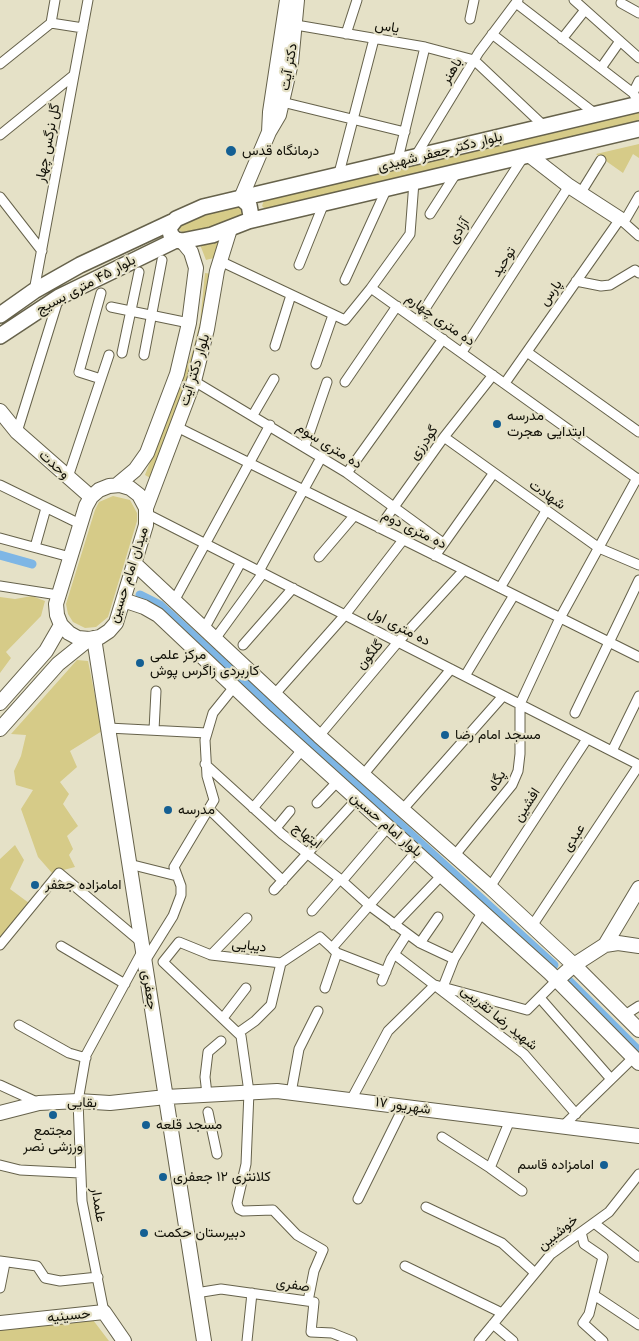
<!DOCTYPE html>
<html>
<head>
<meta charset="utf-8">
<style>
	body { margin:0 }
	canvas { display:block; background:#e5e1c7 }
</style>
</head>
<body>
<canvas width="639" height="1341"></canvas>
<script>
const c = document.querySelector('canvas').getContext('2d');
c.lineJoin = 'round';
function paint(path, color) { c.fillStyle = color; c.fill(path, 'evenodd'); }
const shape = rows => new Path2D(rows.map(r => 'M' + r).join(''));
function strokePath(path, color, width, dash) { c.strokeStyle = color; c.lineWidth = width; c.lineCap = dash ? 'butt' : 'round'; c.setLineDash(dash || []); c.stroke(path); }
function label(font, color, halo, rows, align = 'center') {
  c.font = font + ' Helvetica,Vazirmatn,sans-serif'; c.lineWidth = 4.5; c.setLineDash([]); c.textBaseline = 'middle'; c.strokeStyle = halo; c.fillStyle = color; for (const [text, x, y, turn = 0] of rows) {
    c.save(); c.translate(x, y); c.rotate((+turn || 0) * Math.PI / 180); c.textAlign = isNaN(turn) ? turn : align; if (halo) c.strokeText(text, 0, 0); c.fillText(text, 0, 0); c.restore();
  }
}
const green = shape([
	[639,111,639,123,266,210,262,206,264,200],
	[639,144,639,158,633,154,623,173,596,154],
	[239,205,243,206,244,216,210,229,185,234,179,230,181,223],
	[220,237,214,258,206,260,199,242],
	[205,273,212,274,198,352,152,479,145,475,193,350,200,322],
	[113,496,130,500,137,513,137,521,108,617,96,627,85,628,73,622,68,614,66,604,95,510,99,502],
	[32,596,45,601,41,616,6,652,11,658,0,673,0,597,15,599],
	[77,660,88,661,102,731,70,751,77,767,60,782,69,794,63,804,78,826,67,836,73,849,69,855,75,867,52,873,38,857,21,809,33,790,16,785,14,771,21,756,26,735,11,734],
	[15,845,24,860,10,889,29,903,0,940,0,859],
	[93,1320,109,1341,0,1341,0,1330]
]);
const canal = shape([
	[0,555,32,564],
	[140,595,160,605,554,965],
	[566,978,639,1051]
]);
const street = shape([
	[574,0,639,58],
	[516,3,633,93],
	[621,3,639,13],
	[470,19,474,0],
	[51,23,83,28],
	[296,25,425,47,474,60,545,127],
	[346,34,357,0],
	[492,34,597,115],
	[562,39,585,10],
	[0,64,51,23,55,0],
	[601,68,620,41],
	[635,96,633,93,639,81],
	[282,102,405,132],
	[0,135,74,75],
	[415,157,479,52,518,0],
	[397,163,425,47],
	[338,177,374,39],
	[580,194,601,160],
	[0,197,42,251],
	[430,214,457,172],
	[624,222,639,196],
	[220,261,345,320,371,288,639,480],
	[299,265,324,203],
	[345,280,387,188],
	[576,281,601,286,610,285,635,270,639,273],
	[371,288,410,234,414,182],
	[34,291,88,0],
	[101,293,79,372,101,379],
	[111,307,189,323],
	[417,321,524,156],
	[275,346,291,295],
	[462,352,569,186],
	[527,352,639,432],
	[122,353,139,272],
	[144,355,162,260],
	[316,364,333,315],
	[194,381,347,473,443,543],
	[345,382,397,306],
	[505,383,620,219,639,236],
	[253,415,274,379],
	[177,427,639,657],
	[17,432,59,297],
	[444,437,599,548,639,565],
	[305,446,327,382],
	[347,473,443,339],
	[68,477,109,355],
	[0,485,80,524],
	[147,514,639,765],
	[379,528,444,437,493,375],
	[0,538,70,557],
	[35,547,46,508],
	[435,556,493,474],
	[319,557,354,516],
	[259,571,322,456],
	[0,586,58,595],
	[500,588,546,511],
	[174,601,270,425],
	[204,629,241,562],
	[215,639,263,573],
	[243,645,293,588],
	[465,676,514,595],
	[274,695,345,615,403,540],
	[575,713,639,580],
	[108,728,207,733],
	[154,730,156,691],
	[319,736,398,642,464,570],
	[612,751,639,696],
	[205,764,282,834,340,879,370,906,420,943,454,959],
	[363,775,451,669],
	[317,803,337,782],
	[253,808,302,750],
	[209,809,283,881],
	[403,809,503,696],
	[276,828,290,811],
	[455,855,512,785,518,771,520,754,520,704,560,618,637,478],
	[129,864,177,876],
	[342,881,388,827],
	[490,887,587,739],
	[274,890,357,799],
	[312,911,340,879],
	[394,925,442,875],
	[532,926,639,765],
	[420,943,438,917],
	[0,945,59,873,141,942],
	[61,946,125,984],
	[394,954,524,1054,576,1114],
	[211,955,247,918],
	[145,961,173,916,181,895,181,886,174,867,214,800,207,776,205,740,213,713,234,687],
	[163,962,241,1036,249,1092,246,1164,237,1203,239,1209,243,1211,273,1210,297,1235,323,1250,314,1271,308,1301],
	[163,962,179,942,211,955,281,963,320,937,332,948],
	[386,972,337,953,332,948,416,852],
	[382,981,391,959,407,934],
	[443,987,454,959,483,911],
	[325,988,337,953],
	[540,998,611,1079],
	[625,1015,639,1006],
	[223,1018,246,988],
	[19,1025,69,1053,86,1058],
	[238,1033,255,1021,271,1005,281,963],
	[0,1085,39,1103],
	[291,1093,299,1049,318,1011],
	[207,1094,205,1077,208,1052,221,1041],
	[351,1100,388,1031,435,985,527,1010,557,980],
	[208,1112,217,1154],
	[562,1127,634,1057],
	[442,1137,490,1168,522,1191],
	[0,1165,20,1170,80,1173],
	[490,1168,510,1120],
	[358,1199,404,1106],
	[426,1207,502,1243,535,1273],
	[594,1223,638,1257],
	[581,1232,584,1244,603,1257,589,1314,583,1323,603,1341],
	[0,1261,37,1266,45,1278,60,1281,98,1277],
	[405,1266,502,1313],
	[0,1288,5,1263],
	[196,1293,221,1289,314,1302,311,1332,332,1333,352,1341],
	[594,1295,639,1325],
	[104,1312,82,1201,78,1101,86,1055,143,950],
	[493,1324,513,1341],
	[247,1341,252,1293],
	[479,1341,551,1254,609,1212,639,1174]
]);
const secondary = shape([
	[287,0,270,112,269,132,279,115,291,63,297,0],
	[529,155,569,186,620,219],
	[241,198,269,132],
	[0,411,17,432,91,497],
	[117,485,135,470,147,453,177,374,189,323,196,268,191,252,182,241],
	[120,485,130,488,139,495,146,508,146,525,116,623,109,631,100,637,89,639,78,638,69,633,61,625,57,615,56,604,86,506,91,497,99,490,109,486,120,485],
	[146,508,194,381,207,329,217,271,230,229],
	[134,563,319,736,490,887,574,965,639,1030],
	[123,600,144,607,158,615,266,717,550,973,639,1063],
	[94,638,204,1341],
	[0,703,46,651,61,625],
	[0,729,58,664,89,639],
	[605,945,639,888],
	[557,980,574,965,605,945,618,943,639,946],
	[0,1113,39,1103,78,1101,110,1103,166,1097,277,1091,639,1136],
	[0,1323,104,1312,124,1341]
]);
const primary = shape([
	[241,198,639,104],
	[241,198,249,205,251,216,248,221,212,235,182,241,176,240,171,235,169,228,176,219,203,207,241,198],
	[248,221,639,129],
	[0,315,34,291,80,265,172,222],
	[0,336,59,297,176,240]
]);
const markers = [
	[231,151,6,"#145f93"],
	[497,424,5,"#145f93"],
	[140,663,5,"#145f93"],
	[445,735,5,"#145f93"],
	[168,810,5,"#145f93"],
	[35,885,5,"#145f93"],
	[53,1115,5,"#145f93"],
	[146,1125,5,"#145f93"],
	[604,1165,5,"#145f93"],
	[163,1177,5,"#145f93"],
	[144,1233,5,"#145f93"]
];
const streetNames = [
	["یاس",387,27,9],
	["دکتر آیت",289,67,-80],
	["باهنر",452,71,-59],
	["گل نرگس چهار",48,143,-79],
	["بلوار دکتر جعفر شهیدی",440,152,-14],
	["آزادی",459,231,-57],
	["توحید",504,262,-57],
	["بلوار ۴۵ متری بسیج",86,285,-28],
	["پارس",551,293,-55],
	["ده متری چهارم",440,320,35],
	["بلوار دکتر آیت",195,370,-73],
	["گودرزی",424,443,-54],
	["ده متری سوم",329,446,32],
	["وحدت",54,465,42],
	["شهادت",547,495,35],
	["ده متری دوم",414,530,26],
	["میدان امام حسین",129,575,-72],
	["ده متری اول",399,627,27],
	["گلگون",370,655,-50],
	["پگاه",497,781,-59],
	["افشین",527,805,-57],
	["بلوار امام حسین",386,825,41],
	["ابتهاج",307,836,38],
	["عبدی",574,838,-57],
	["دیبایی",249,946,6],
	["جعفری",149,990,81],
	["شهید رضا تقریبی",499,1018,39],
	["بقایی",82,1103,1],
	["۱۷ شهریور",403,1106,8],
	["علمدار",98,1205,81],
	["خوشبین",558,1233,-39],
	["صفری",293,1285,9],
	["حسینیه",69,1316,-6]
];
const poiNames = [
	["درمانگاه قدس",242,151],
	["مدرسه",507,416],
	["ابتدایی هجرت",507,432],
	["مرکز علمی",150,655],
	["کاربردی زاگرس پوش",150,671],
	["مسجد امام رضا",455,735],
	["مدرسه",178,810],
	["امامزاده جعفر",45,885],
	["مسجد قلعه",156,1125],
	["مجتمع",53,1131,"center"],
	["ورزشی نصر",53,1147,"center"],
	["امامزاده قاسم",594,1165,"right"],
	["کلانتری ۱۲ جعفری",173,1177],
	["دبیرستان حکمت",154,1233]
];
paint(green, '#d6cb88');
strokePath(canal, '#7eb6e5', 9);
strokePath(street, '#66624b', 11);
strokePath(secondary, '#66624b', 16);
strokePath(primary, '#66624b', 18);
strokePath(street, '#fff', 9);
strokePath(secondary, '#fff', 14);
strokePath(primary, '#fff', 15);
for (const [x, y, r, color] of markers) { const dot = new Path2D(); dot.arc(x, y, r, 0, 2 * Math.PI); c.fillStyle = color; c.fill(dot); strokePath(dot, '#e5e1c7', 2); }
label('14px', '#111007', '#e5e1c7', streetNames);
label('14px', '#111007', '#e5e1c7', poiNames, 'left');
</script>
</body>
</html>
